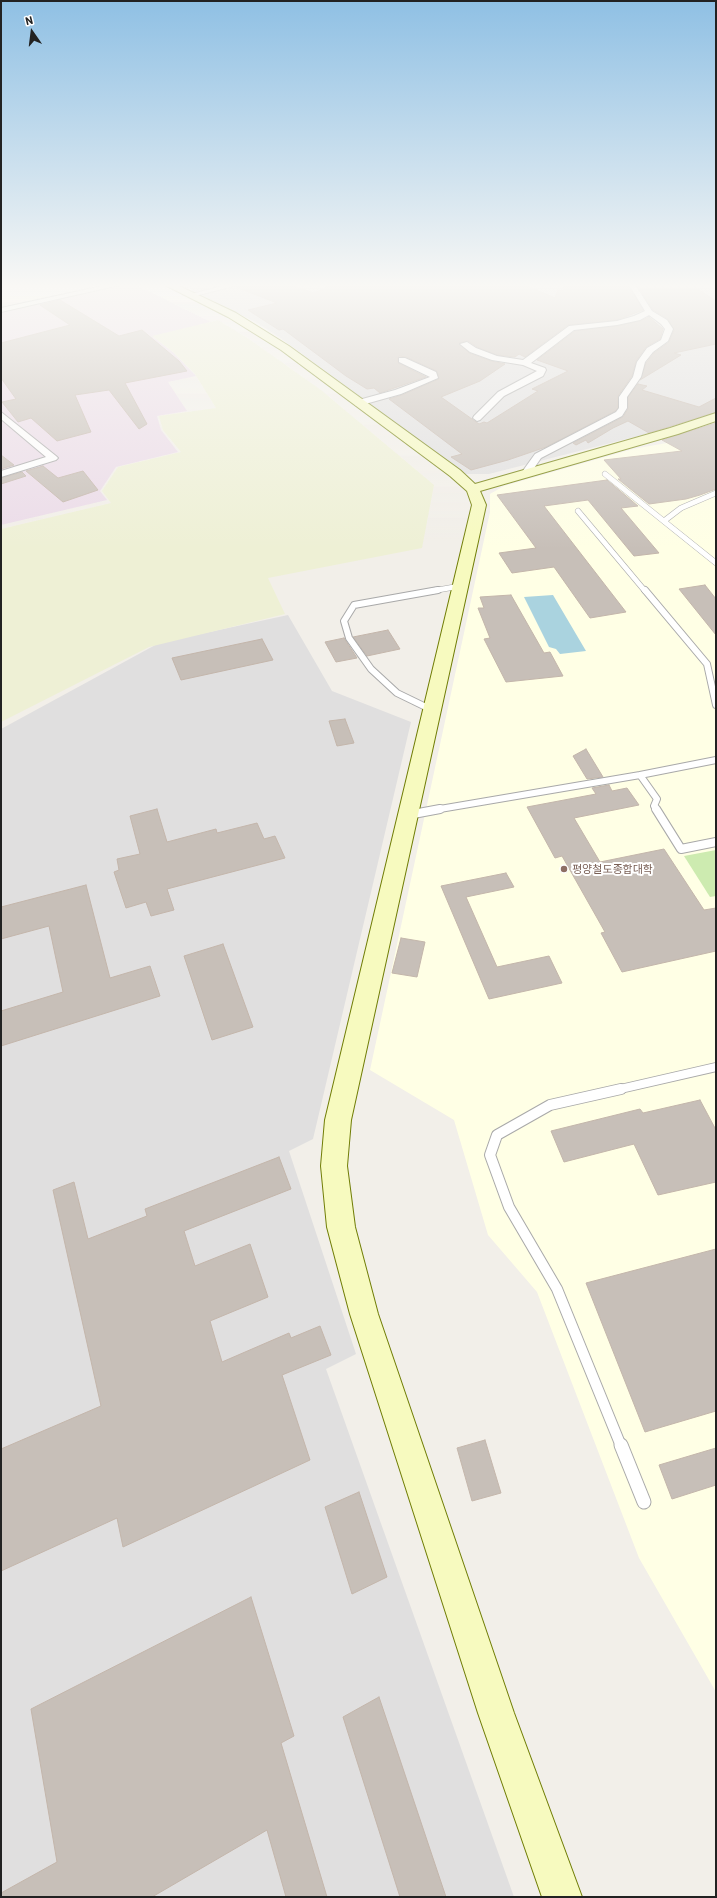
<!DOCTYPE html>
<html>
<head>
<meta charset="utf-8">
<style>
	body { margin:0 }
	#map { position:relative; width:717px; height:1898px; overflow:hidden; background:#f2efe9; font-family:Barlow,sans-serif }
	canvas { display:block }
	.frame { position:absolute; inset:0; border:2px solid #222; pointer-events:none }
	.north { position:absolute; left:12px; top:12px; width:40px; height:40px; -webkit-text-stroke:3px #fff; paint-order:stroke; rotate:346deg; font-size:11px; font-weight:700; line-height:16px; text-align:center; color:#222 }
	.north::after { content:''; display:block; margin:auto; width:14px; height:18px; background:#222; clip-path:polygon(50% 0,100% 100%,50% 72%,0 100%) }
</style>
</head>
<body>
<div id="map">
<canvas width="717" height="1898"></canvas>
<div class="frame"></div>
<div class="north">N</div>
</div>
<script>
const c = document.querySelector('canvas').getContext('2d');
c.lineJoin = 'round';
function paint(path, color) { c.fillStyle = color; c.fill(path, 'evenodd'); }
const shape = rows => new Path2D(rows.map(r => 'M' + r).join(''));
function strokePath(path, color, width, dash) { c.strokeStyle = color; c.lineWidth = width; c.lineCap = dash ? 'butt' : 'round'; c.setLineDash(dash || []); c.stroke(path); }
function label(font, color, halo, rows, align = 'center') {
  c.font = font + ' Barlow,"Noto Sans KR",sans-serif'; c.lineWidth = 4; c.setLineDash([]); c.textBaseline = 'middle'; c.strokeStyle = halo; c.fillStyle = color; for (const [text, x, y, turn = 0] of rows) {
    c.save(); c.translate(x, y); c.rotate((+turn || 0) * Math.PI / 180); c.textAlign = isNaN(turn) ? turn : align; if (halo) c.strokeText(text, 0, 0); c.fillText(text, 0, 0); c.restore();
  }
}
const residential = shape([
	[178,283,716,283,716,413,642,435,489,474,465,474,279,337,259,324],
	[288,615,332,691,411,722,313,1139,289,1151,356,1354,326,1369,514,1897,1,1897,1,729,159,643]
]);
const industrial = shape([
	[132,283,211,322,153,337,173,352,196,376,168,382,187,411,157,416,161,430,178,452,116,467,100,491,107,500,1,525,1,307,26,301,32,305]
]);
const education = shape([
	[667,443,689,453,716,462,716,1692,639,1558,537,1292,488,1235,454,1120,370,1070,490,512,490,494,504,486,633,449]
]);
const farmland = shape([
	[218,320,249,339,321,390,434,485,422,548,268,578,285,614,149,647,1,722,1,529,111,503,102,491,118,467,181,452,163,430,159,416,216,408,195,374,173,352,152,336]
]);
const grass = shape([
	[716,850,716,896,710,897,684,856]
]);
const water = shape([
	[553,595,586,651,560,654,556,649,549,647,524,597]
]);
const building = shape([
	[246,283,285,283,314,293,335,283,520,283,555,298,558,290,563,291,564,283,629,287,643,310,617,320,568,325,525,357,519,354,515,357,497,355,477,347,468,341,459,343,469,353,491,361,505,364,480,381,441,397,479,424,484,422,487,423,538,391,532,389,568,371,537,360,575,331,617,326,640,321,649,317,663,329,660,339,646,347,636,361,632,376,618,396,618,408,615,411,546,447,508,460,471,470,451,457,462,454,389,399,402,395,439,379,437,371,406,357,399,356,398,358,398,363,426,377,380,393,374,388,367,389,346,376,283,329,279,330,248,310,277,303,236,287,246,283],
	[639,288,696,288,716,301,716,344,674,353,681,355,640,380,646,363,654,353,669,342,674,330,668,319,653,310,639,288],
	[60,300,119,336,142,330,179,361,187,371,125,383,147,424,139,429,109,390,75,395,91,432,57,441,31,418,18,422,2,402,16,399,1,378,1,343,70,325,40,305,60,300],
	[638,384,647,386,642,390,699,407,716,398,716,412,649,433,628,421,613,428,588,443,586,440,576,445,573,443,623,417,628,409,628,397,638,384],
	[716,423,716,489,700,495,686,499,649,504,618,479,621,479,604,460,682,451,662,440,716,423],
	[1,455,14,465,1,469,1,455],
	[43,466,58,478,83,471,98,490,63,502,26,471,43,466],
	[22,472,26,476,1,484,1,478,22,472],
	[607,480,638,506,621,508,659,553,634,556,588,500,544,506,626,612,590,618,554,567,512,573,499,553,536,548,497,495,607,480],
	[705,585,716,599,716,635,679,589,705,585],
	[511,595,544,653,550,652,563,676,506,682,484,639,490,638,478,608,484,608,480,597,511,595],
	[388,630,400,649,367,656,353,637,388,630],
	[344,638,357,658,336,662,325,642,344,638],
	[262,639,273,660,181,680,172,658,262,639],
	[345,719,354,743,337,746,329,721,345,719],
	[586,749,603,777,587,779,573,756,586,749],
	[609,785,612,791,627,788,639,805,574,818,600,862,664,849,704,910,716,908,716,951,622,972,601,933,605,932,562,856,555,858,527,807,596,794,592,788,609,785],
	[157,809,167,842,216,829,217,833,257,823,264,839,275,836,285,858,167,889,174,910,151,916,146,902,126,908,114,872,119,870,117,859,140,854,130,816,157,809],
	[506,873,514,887,466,897,497,967,549,956,562,983,489,999,441,886,506,873],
	[86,885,110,978,150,966,160,996,1,1046,1,1011,63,992,49,926,1,939,1,907,86,885],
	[401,938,425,942,417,977,392,973,401,938],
	[223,944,253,1027,212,1040,184,956,223,944],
	[700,1100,716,1130,716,1182,658,1195,634,1144,564,1162,551,1131,640,1109,643,1113,700,1100],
	[279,1157,291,1189,184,1231,195,1266,250,1244,268,1297,210,1321,222,1362,289,1333,291,1338,320,1326,331,1355,282,1375,310,1460,123,1547,117,1518,1,1571,1,1449,101,1406,53,1190,74,1182,88,1239,147,1216,145,1209,279,1157],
	[716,1249,716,1411,645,1432,586,1283,716,1249],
	[485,1440,501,1493,472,1501,457,1448,485,1440],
	[716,1448,716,1485,672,1499,659,1465,716,1448],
	[359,1492,387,1577,352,1594,325,1507,359,1492],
	[251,1597,294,1736,281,1743,327,1897,286,1897,267,1830,152,1897,1,1897,1,1893,57,1862,31,1709,251,1597],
	[379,1697,446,1897,400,1897,343,1717,379,1697]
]);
const laneFar4 = shape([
	[605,474,716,563],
	[578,511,645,591],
	[664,521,681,508,716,493],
	[432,591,460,586]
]);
const laneFar3 = shape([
	[645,590,707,664,716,705],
	[432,710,397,693,371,669,349,638,344,621,354,605,438,590],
	[434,810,640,775],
	[657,810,654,806,657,799,640,775,716,760]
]);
const laneFar2 = shape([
	[656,809,681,849,716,842],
	[408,815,440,809],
	[616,1090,716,1067]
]);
const laneFar1 = shape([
	[621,1089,550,1105,497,1135,490,1155,509,1207,557,1289,621,1446]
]);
const lane = shape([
	[621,1445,644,1502]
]);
const street = shape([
	[116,283,128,283,1,312,1,308,116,283],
	[234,283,245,283,191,297,188,295,234,283],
	[628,283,634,283,652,311,667,320,673,329,668,341,653,352,645,362,641,377,627,397,627,408,622,416,541,458,530,474,524,474,522,472,535,454,616,412,619,408,619,397,633,377,637,362,647,348,661,340,665,329,661,324,649,315,640,320,617,325,574,330,531,363,545,368,546,370,543,376,504,396,480,420,477,421,473,418,474,416,498,392,537,371,523,365,492,360,470,352,460,344,467,342,476,348,497,356,523,360,569,326,617,321,634,316,645,311,628,283],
	[399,358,405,358,436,372,438,378,401,394,358,406,355,405,355,401,395,390,430,377,399,362,399,358],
	[1,412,56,456,58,458,56,460,1,477,1,471,46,457,1,419,1,412]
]);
const secondary = shape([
	[161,283,173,283,236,313,289,346,460,470,475,484,670,428,716,413,716,421,678,434,480,491,486,505,351,1120,347,1166,355,1227,378,1314,514,1713,582,1897,542,1897,478,1713,350,1314,327,1227,321,1166,325,1120,472,505,467,491,450,476,281,350,228,317,161,283]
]);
const markers = [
	[564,869,4,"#8d6e63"]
];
const educationNames = [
	["평양철도종합대학",572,869]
];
paint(residential, '#e0dfdf');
paint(industrial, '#ebdbe8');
paint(education, '#ffffe5');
paint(farmland, '#eef0d5');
paint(grass, '#cdebb0');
paint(water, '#aad3df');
paint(building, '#c7bfb8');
strokePath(building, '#c4b6ab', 1);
strokePath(laneFar4, '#a9a9a9', 6);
strokePath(laneFar3, '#a9a9a9', 8);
strokePath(laneFar2, '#a9a9a9', 10);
strokePath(laneFar1, '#a9a9a9', 12);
strokePath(lane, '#a9a9a9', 15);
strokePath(street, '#a9a9a9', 2);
strokePath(secondary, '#707d05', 2);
strokePath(laneFar4, '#fff', 5);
strokePath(laneFar3, '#fff', 6);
strokePath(laneFar2, '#fff', 8);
strokePath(laneFar1, '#fff', 10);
strokePath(lane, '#fff', 13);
paint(street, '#fff');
paint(secondary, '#f7fabf');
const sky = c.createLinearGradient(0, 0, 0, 549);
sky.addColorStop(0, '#8fc0e4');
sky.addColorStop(0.52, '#f9f8f5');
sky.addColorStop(1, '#f9f8f500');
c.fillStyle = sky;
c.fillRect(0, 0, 717, 549);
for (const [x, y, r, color] of markers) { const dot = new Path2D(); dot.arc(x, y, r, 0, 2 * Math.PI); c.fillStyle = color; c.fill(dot); strokePath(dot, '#fff', 1.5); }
label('11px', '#785e54', '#fff', educationNames, 'left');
</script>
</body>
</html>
